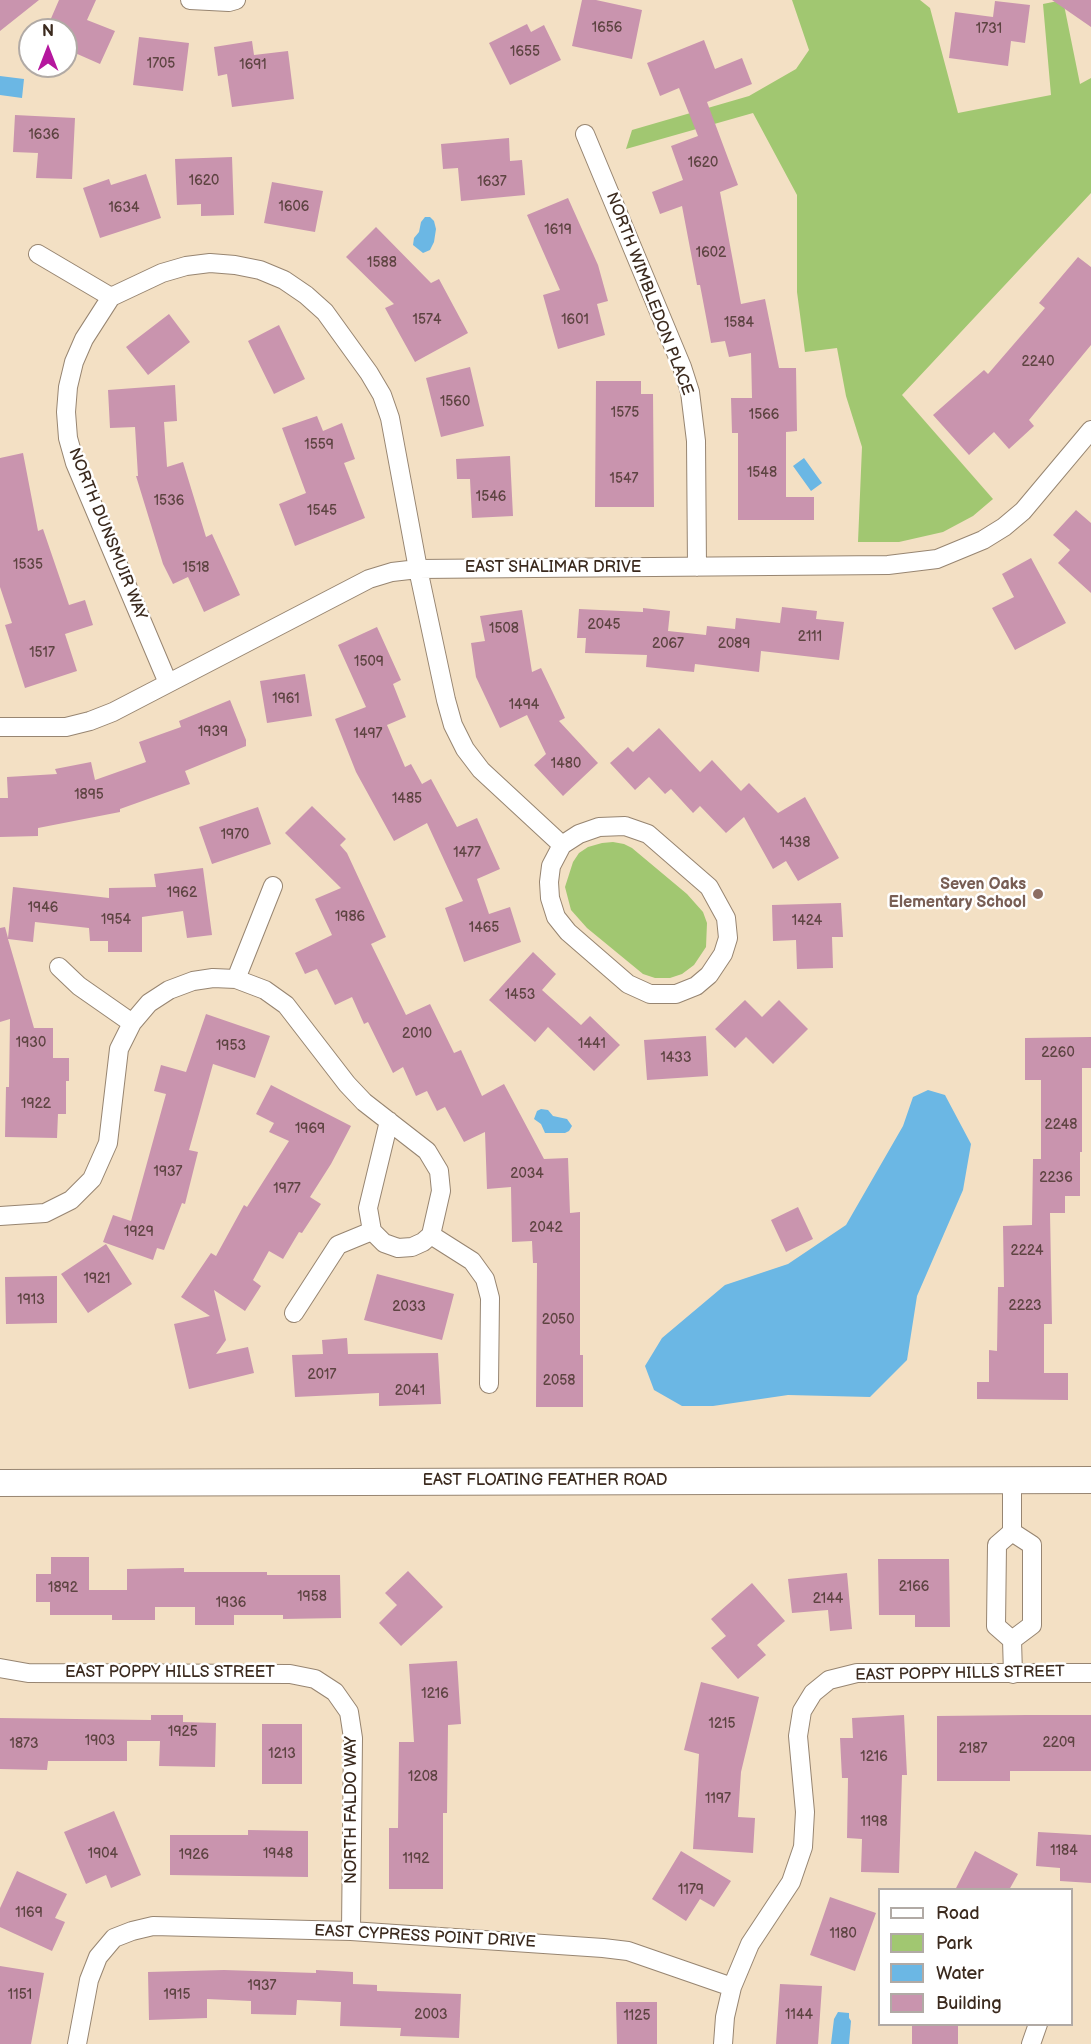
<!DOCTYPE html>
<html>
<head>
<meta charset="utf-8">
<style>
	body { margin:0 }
	#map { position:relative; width:1091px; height:2044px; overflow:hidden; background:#f3e0c4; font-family:"Balsamiq Sans",sans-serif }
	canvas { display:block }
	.legend { position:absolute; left:878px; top:1888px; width:195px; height:138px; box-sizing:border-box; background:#fff; border:2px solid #b1aaa5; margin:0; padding:8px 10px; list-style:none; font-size:18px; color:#3b2a1e }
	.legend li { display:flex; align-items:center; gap:12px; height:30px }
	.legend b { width:30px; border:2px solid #b1aaa5 }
	.north { position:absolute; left:18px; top:18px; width:60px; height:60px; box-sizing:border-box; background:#fff; border:2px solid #b1aaa5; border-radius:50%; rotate:0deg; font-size:16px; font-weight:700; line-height:24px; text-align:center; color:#3b2a1e }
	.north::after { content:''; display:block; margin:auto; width:21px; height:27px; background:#b5179e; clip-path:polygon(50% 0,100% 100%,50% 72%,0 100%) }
</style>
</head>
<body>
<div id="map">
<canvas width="1091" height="2044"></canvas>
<ul class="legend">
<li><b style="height:8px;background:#fff"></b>Road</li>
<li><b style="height:16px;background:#a1c771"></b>Park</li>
<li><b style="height:16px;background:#6bb7e4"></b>Water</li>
<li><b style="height:16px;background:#c994ae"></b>Building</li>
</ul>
<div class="north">N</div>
</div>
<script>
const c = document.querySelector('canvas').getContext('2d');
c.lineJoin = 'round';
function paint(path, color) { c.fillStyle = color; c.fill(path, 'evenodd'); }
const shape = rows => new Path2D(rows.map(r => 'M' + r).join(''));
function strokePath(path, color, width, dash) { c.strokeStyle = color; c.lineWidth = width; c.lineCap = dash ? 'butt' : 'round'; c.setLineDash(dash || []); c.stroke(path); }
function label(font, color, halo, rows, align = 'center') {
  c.font = font + ' "Balsamiq Sans",sans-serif'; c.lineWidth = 5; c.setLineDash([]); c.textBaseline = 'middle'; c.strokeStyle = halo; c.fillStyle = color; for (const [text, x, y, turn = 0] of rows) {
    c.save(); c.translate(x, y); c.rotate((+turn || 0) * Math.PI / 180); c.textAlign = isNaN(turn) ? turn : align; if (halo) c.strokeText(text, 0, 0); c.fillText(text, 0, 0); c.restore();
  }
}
const green = shape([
	[792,0,920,0,930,8,958,113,1051,95,1043,4,1063,0,1080,84,1091,78,1091,193,902,395,993,499,973,516,943,532,899,542,858,542,862,447,846,396,837,348,805,352,797,292,797,195,753,113,626,149,632,130,749,96,796,69,809,50],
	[613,842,624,844,632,848,687,894,703,912,707,923,706,947,694,965,682,974,670,978,655,978,643,974,587,928,571,910,565,887,573,862,579,853,588,847,602,843]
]);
const water = shape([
	[0,76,24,79,22,98,0,95],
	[425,217,430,217,434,221,436,229,434,242,430,250,423,253,413,245,414,238,419,232,421,222],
	[804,458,822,483,811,491,793,466],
	[928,1090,945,1095,971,1144,963,1190,917,1296,907,1360,870,1397,788,1395,713,1406,682,1406,654,1390,645,1366,662,1338,725,1285,788,1264,846,1225,903,1126,913,1097],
	[541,1109,548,1110,553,1116,567,1119,572,1126,569,1131,565,1133,545,1133,541,1124,534,1119,537,1111],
	[838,2012,849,2013,849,2018,851,2021,849,2044,831,2044,834,2019]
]);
const building = shape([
	[0,0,39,0,0,31],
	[59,0,96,0,87,20,115,31,100,64,66,49,66,30,46,30],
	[582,0,596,0,642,10,632,59,572,46],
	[1052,0,1091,0,1091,27],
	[995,1,1030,5,1025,43,1011,41,1008,66,949,58,955,12,993,17],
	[527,24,531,32,544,25,561,60,510,85,489,43],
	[139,37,189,43,183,91,133,85],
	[704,40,715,69,742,58,752,84,707,102,738,185,720,192,741,304,765,299,779,368,796,368,797,431,786,432,786,497,814,497,814,520,738,520,738,433,732,433,731,398,752,398,751,353,729,357,725,341,711,343,700,285,697,285,682,206,660,214,652,192,683,180,671,146,698,136,679,88,660,96,647,63],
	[252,41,254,55,288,51,294,99,232,107,227,74,218,76,214,47],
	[15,115,75,118,72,179,36,178,38,153,13,152],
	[509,138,510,161,522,160,525,195,461,201,458,168,443,169,441,144],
	[232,157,234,215,201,216,201,204,177,205,175,159],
	[146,174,161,218,100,238,83,188,109,179,111,185],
	[272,182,323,191,315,232,264,223],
	[568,198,598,265,608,301,597,304,605,335,558,349,543,295,560,290,527,215],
	[376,227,431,283,439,279,468,333,415,362,385,308,394,304,346,257],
	[1078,257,1091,267,1091,345,1029,420,1034,426,1009,449,994,432,969,455,933,415,984,370,988,374,1045,308,1039,303],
	[169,314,190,342,148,375,126,347],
	[279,325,305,379,274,394,248,341],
	[470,367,484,426,441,437,426,378],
	[596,381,641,381,641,394,653,394,654,507,595,507],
	[175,385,177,421,164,422,167,467,183,462,206,537,212,534,240,595,204,612,188,577,173,584,163,564,136,476,138,476,135,427,110,428,108,390],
	[317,416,323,431,342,423,355,459,344,463,365,518,295,546,279,504,306,493,282,428],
	[23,453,38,531,43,529,69,605,85,600,93,625,65,634,77,671,25,688,5,625,12,623,0,587,0,458],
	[510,456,513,516,472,518,470,479,457,479,456,459],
	[1076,510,1091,523,1091,593,1058,563,1070,550,1053,535],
	[1031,558,1066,623,1015,650,992,608,1014,597,1002,574],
	[782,607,817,611,816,619,844,622,839,660,761,651,759,672,695,664,694,672,646,667,647,655,585,653,586,638,577,638,579,609,643,612,643,608,670,611,668,631,706,635,707,626,735,629,736,618,780,623],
	[522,610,532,672,541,668,565,718,559,721,598,763,563,796,534,765,546,754,527,715,500,728,476,677,471,643,485,641,480,616],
	[377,627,401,680,393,684,406,717,387,725,405,767,411,764,422,784,431,779,457,827,477,818,500,869,477,879,489,914,510,907,521,942,464,962,445,908,463,901,427,823,394,841,356,772,335,719,366,707,338,645],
	[305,674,312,716,267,723,260,681],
	[230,700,246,740,246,746,185,771,190,784,120,809,120,812,38,828,38,836,0,837,0,798,8,798,7,777,57,774,55,769,91,762,95,780,146,762,139,742,181,727,179,721],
	[659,728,700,772,712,760,741,791,749,783,778,813,805,797,839,858,798,881,786,861,773,869,744,817,726,833,700,806,693,813,671,789,665,794,649,777,635,790,610,763,628,747,633,752],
	[312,806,346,839,340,845,347,853,386,937,371,944,406,1015,430,1004,454,1053,461,1050,482,1096,504,1084,544,1159,568,1158,570,1213,580,1212,580,1355,583,1355,583,1407,536,1407,537,1263,533,1263,532,1241,512,1242,511,1187,487,1189,485,1132,464,1142,445,1107,437,1111,427,1091,416,1096,403,1067,393,1073,368,1022,364,1024,352,997,335,1005,317,969,305,974,295,953,332,935,315,899,341,888,285,833],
	[258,807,271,844,212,864,199,827],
	[203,868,212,935,187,938,183,911,142,917,142,952,108,952,108,941,90,941,89,928,35,922,33,942,8,939,34,1028,53,1028,53,1058,69,1058,69,1081,66,1081,66,1114,58,1114,57,1138,5,1137,6,1087,9,1087,10,1019,0,1022,0,928,5,927,8,938,13,887,109,898,109,888,156,887,154,874],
	[841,903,843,937,832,937,833,968,797,969,796,940,773,941,772,905],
	[533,952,556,974,542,990,581,1025,590,1016,620,1045,594,1071,548,1027,535,1042,489,1000],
	[745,1000,762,1017,779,1000,808,1029,773,1064,746,1037,735,1048,715,1029],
	[206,1014,270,1036,255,1078,213,1064,189,1150,198,1152,185,1204,182,1203,164,1250,157,1248,153,1260,103,1242,113,1215,131,1221,166,1094,154,1091,161,1065,186,1072],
	[706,1036,708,1076,647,1080,644,1040],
	[1091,1037,1091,1068,1082,1068,1082,1152,1080,1152,1080,1196,1065,1196,1065,1213,1050,1213,1052,1324,1044,1324,1044,1373,1068,1373,1068,1400,977,1399,977,1382,989,1382,989,1350,997,1351,998,1287,1004,1287,1003,1226,1032,1225,1033,1159,1041,1159,1041,1080,1025,1080,1025,1038],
	[271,1085,351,1126,331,1164,310,1197,321,1204,302,1233,299,1232,283,1259,269,1251,253,1280,261,1286,245,1311,214,1290,226,1340,216,1354,248,1347,254,1373,189,1389,174,1324,210,1316,181,1297,211,1253,216,1256,244,1205,247,1207,289,1141,269,1132,274,1123,256,1114],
	[798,1207,813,1239,786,1252,771,1220],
	[106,1244,132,1284,88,1313,61,1274],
	[377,1274,454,1294,442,1340,364,1320],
	[57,1276,57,1323,6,1324,5,1277],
	[347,1338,348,1354,438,1353,441,1404,379,1406,379,1393,295,1397,292,1355,323,1354,322,1340],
	[51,1557,89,1557,89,1590,127,1590,127,1569,184,1568,184,1572,267,1572,267,1575,340,1575,341,1618,283,1619,283,1615,234,1615,234,1625,195,1625,195,1607,155,1607,155,1620,112,1620,112,1615,50,1615,50,1602,36,1602,36,1574,51,1574],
	[878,1559,949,1559,950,1627,915,1627,915,1615,879,1615],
	[408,1571,443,1607,401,1646,379,1623,397,1605,385,1593],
	[847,1573,852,1629,830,1631,828,1610,792,1613,788,1579],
	[752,1583,785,1621,757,1645,766,1655,738,1679,711,1648,726,1636,711,1619],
	[457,1661,461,1724,448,1725,447,1813,443,1813,443,1889,389,1889,389,1828,398,1828,399,1742,414,1742,409,1664],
	[701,1682,759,1697,741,1772,738,1817,755,1818,753,1853,693,1849,699,1754,684,1750],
	[151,1715,183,1715,183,1722,216,1723,215,1767,159,1766,160,1741,127,1741,127,1761,48,1761,47,1770,0,1769,0,1718,151,1720],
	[904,1715,907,1775,902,1775,899,1873,861,1872,862,1839,847,1838,848,1778,842,1778,840,1738,853,1738,852,1718],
	[1027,1715,1091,1715,1091,1771,1010,1771,1010,1781,937,1781,937,1716],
	[262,1724,302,1724,302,1784,262,1784],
	[114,1811,141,1875,111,1888,106,1875,86,1884,64,1832],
	[248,1830,308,1831,308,1877,170,1875,170,1835,248,1835],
	[1038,1832,1091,1835,1091,1883,1060,1881,1060,1868,1036,1866],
	[681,1851,731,1881,714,1907,700,1899,686,1921,652,1899],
	[975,1851,1018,1874,1009,1890,955,1890],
	[17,1871,67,1894,55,1918,65,1922,52,1951,0,1927,0,1908],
	[830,1897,876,1913,855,1971,810,1955],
	[0,1966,44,1973,31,2044,0,2044],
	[224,1970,316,1973,316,1970,353,1972,353,1984,377,1985,377,1991,461,1994,459,2038,400,2036,401,2028,340,2026,341,2002,297,2000,296,2015,251,2014,251,2001,207,1999,207,2018,149,2020,148,1972],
	[780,1984,822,1986,818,2044,776,2044],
	[616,2002,657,2002,657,2044,617,2044],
	[912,2025,958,2025,958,2044,912,2044]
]);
const minor = shape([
	[190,0,229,2,236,0],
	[585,134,682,367,690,392,696,441,697,567],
	[38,254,111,297],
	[111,297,162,273,186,266,210,263,235,265,260,270,284,280,306,295,325,312,369,373,382,395,390,418,418,569,446,700,453,725,465,749,481,770,562,845],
	[111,297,84,339,74,362,68,387,66,412,68,438,75,463,168,683],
	[0,727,66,727,90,721,113,712,369,579,392,572,418,569,888,565,937,559,983,540,1004,527,1023,511,1091,430],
	[625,826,648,834,709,887,726,918,728,938,723,954,709,975,696,986,676,994,650,994,628,984,568,932,556,917,550,898,549,882,551,866,562,845,579,834,599,827,625,826],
	[59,967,79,986,132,1023],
	[236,979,273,886],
	[0,1216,45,1213,71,1200,92,1179,108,1143,119,1049,132,1023,149,1003,169,990,193,981,213,978,236,979,265,990,286,1005,347,1084,364,1102,427,1151,439,1171,441,1191,431,1235,423,1242,412,1247,398,1248,384,1243,372,1231,368,1208,389,1121],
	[431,1235,472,1261,485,1279,490,1298,489,1384],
	[294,1313,338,1245,372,1231],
	[1012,1480,1012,1532],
	[1012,1640,1032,1625,1032,1545,1012,1532,997,1545,996,1626,1012,1640,1013,1674],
	[0,1668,28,1673,290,1674,315,1679,335,1692,349,1712,353,1738,351,1931],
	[77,2044,89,1980,98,1957,114,1938,132,1931,153,1926,351,1931,603,1948,628,1951,732,1987],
	[723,2044,725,2017,732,1987,750,1944,791,1882,803,1847,805,1812,798,1736,802,1711,813,1693,829,1680,857,1673,1091,1673],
	[1031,2044,1038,2024]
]);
const secondary = shape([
	[0,1483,1091,1480]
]);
const markers = [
	[1038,894,6,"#8d6e63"]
];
const numberNames = [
	["1656",607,28],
	["1731",989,29],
	["1655",525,52],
	["1705",161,64],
	["1691",253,65],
	["1636",44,135],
	["1620",703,163],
	["1620",204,181],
	["1637",492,182],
	["1606",294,207],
	["1634",124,208],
	["1619",558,230],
	["1602",711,253],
	["1588",382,263],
	["1574",427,320],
	["1601",575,320],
	["1584",739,323],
	["2240",1038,362],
	["1560",455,402],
	["1575",625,413],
	["1566",764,415],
	["1559",319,445],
	["1548",762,473],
	["1547",624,479],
	["1546",491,497],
	["1536",169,501],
	["1545",322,511],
	["1535",28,565],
	["1518",196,568],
	["2045",604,625],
	["1508",504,629],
	["2111",810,637],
	["2067",668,644],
	["2089",734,644],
	["1517",42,653],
	["1509",369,662],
	["1961",286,699],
	["1494",524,705],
	["1939",213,732],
	["1497",368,734],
	["1480",566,764],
	["1895",89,795],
	["1485",407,799],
	["1970",235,835],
	["1438",795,843],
	["1477",467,853],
	["1962",182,893],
	["1946",43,908],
	["1986",350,917],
	["1954",116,920],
	["1424",807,921],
	["1465",484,928],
	["1453",520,995],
	["2010",417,1034],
	["1930",31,1043],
	["1441",592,1044],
	["1953",231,1046],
	["2260",1058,1053],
	["1433",676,1058],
	["1922",36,1104],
	["2248",1061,1125],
	["1969",310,1129],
	["1937",168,1172],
	["2034",527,1174],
	["2236",1056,1178],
	["1977",287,1189],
	["2042",546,1228],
	["1929",139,1232],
	["2224",1027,1251],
	["1921",97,1279],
	["1913",31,1300],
	["2223",1025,1306],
	["2033",409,1307],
	["2050",558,1320],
	["2017",322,1375],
	["2058",559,1381],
	["2041",410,1391],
	["2166",914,1587],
	["1892",63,1588],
	["1958",312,1597],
	["2144",828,1599],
	["1936",231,1603],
	["1216",435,1694],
	["1215",722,1724],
	["1925",183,1732],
	["1903",100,1741],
	["2209",1059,1743],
	["1873",24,1744],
	["2187",973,1749],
	["1213",282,1754],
	["1216",874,1757],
	["1208",423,1777],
	["1197",718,1799],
	["1198",874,1822],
	["1184",1064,1851],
	["1904",103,1854],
	["1948",278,1854],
	["1926",194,1855],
	["1192",416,1859],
	["1179",691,1890],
	["1169",29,1913],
	["1180",843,1934],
	["1937",262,1986],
	["1151",20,1995],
	["1915",177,1995],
	["2003",431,2015],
	["1144",799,2015],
	["1125",637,2016]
];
const streetNames = [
	["NORTH WIMBLEDON PLACE",649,294,69],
	["NORTH DUNSMUIR WAY",107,534,68],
	["EAST SHALIMAR DRIVE",553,568],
	["EAST FLOATING FEATHER ROAD",545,1481],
	["EAST POPPY HILLS STREET",170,1673],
	["EAST POPPY HILLS STREET",960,1674,-1],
	["NORTH FALDO WAY",352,1810,-90],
	["EAST CYPRESS POINT DRIVE",425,1937,3]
];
const educationNames = [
	["Seven Oaks",1026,885],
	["Elementary School",1026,903]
];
paint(green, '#a1c771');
paint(water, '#6bb7e4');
paint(building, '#c994ae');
strokePath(minor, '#978571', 20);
strokePath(secondary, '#978571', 28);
strokePath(minor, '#fff', 18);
strokePath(secondary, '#fff', 26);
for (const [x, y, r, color] of markers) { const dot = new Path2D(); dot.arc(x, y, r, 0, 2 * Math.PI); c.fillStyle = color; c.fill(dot); strokePath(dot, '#fff', 2); }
label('14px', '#5e4442', null, numberNames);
label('16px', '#3b2a1e', '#fff', streetNames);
label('bold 16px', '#785e54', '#fff', educationNames, 'right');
</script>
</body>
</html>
